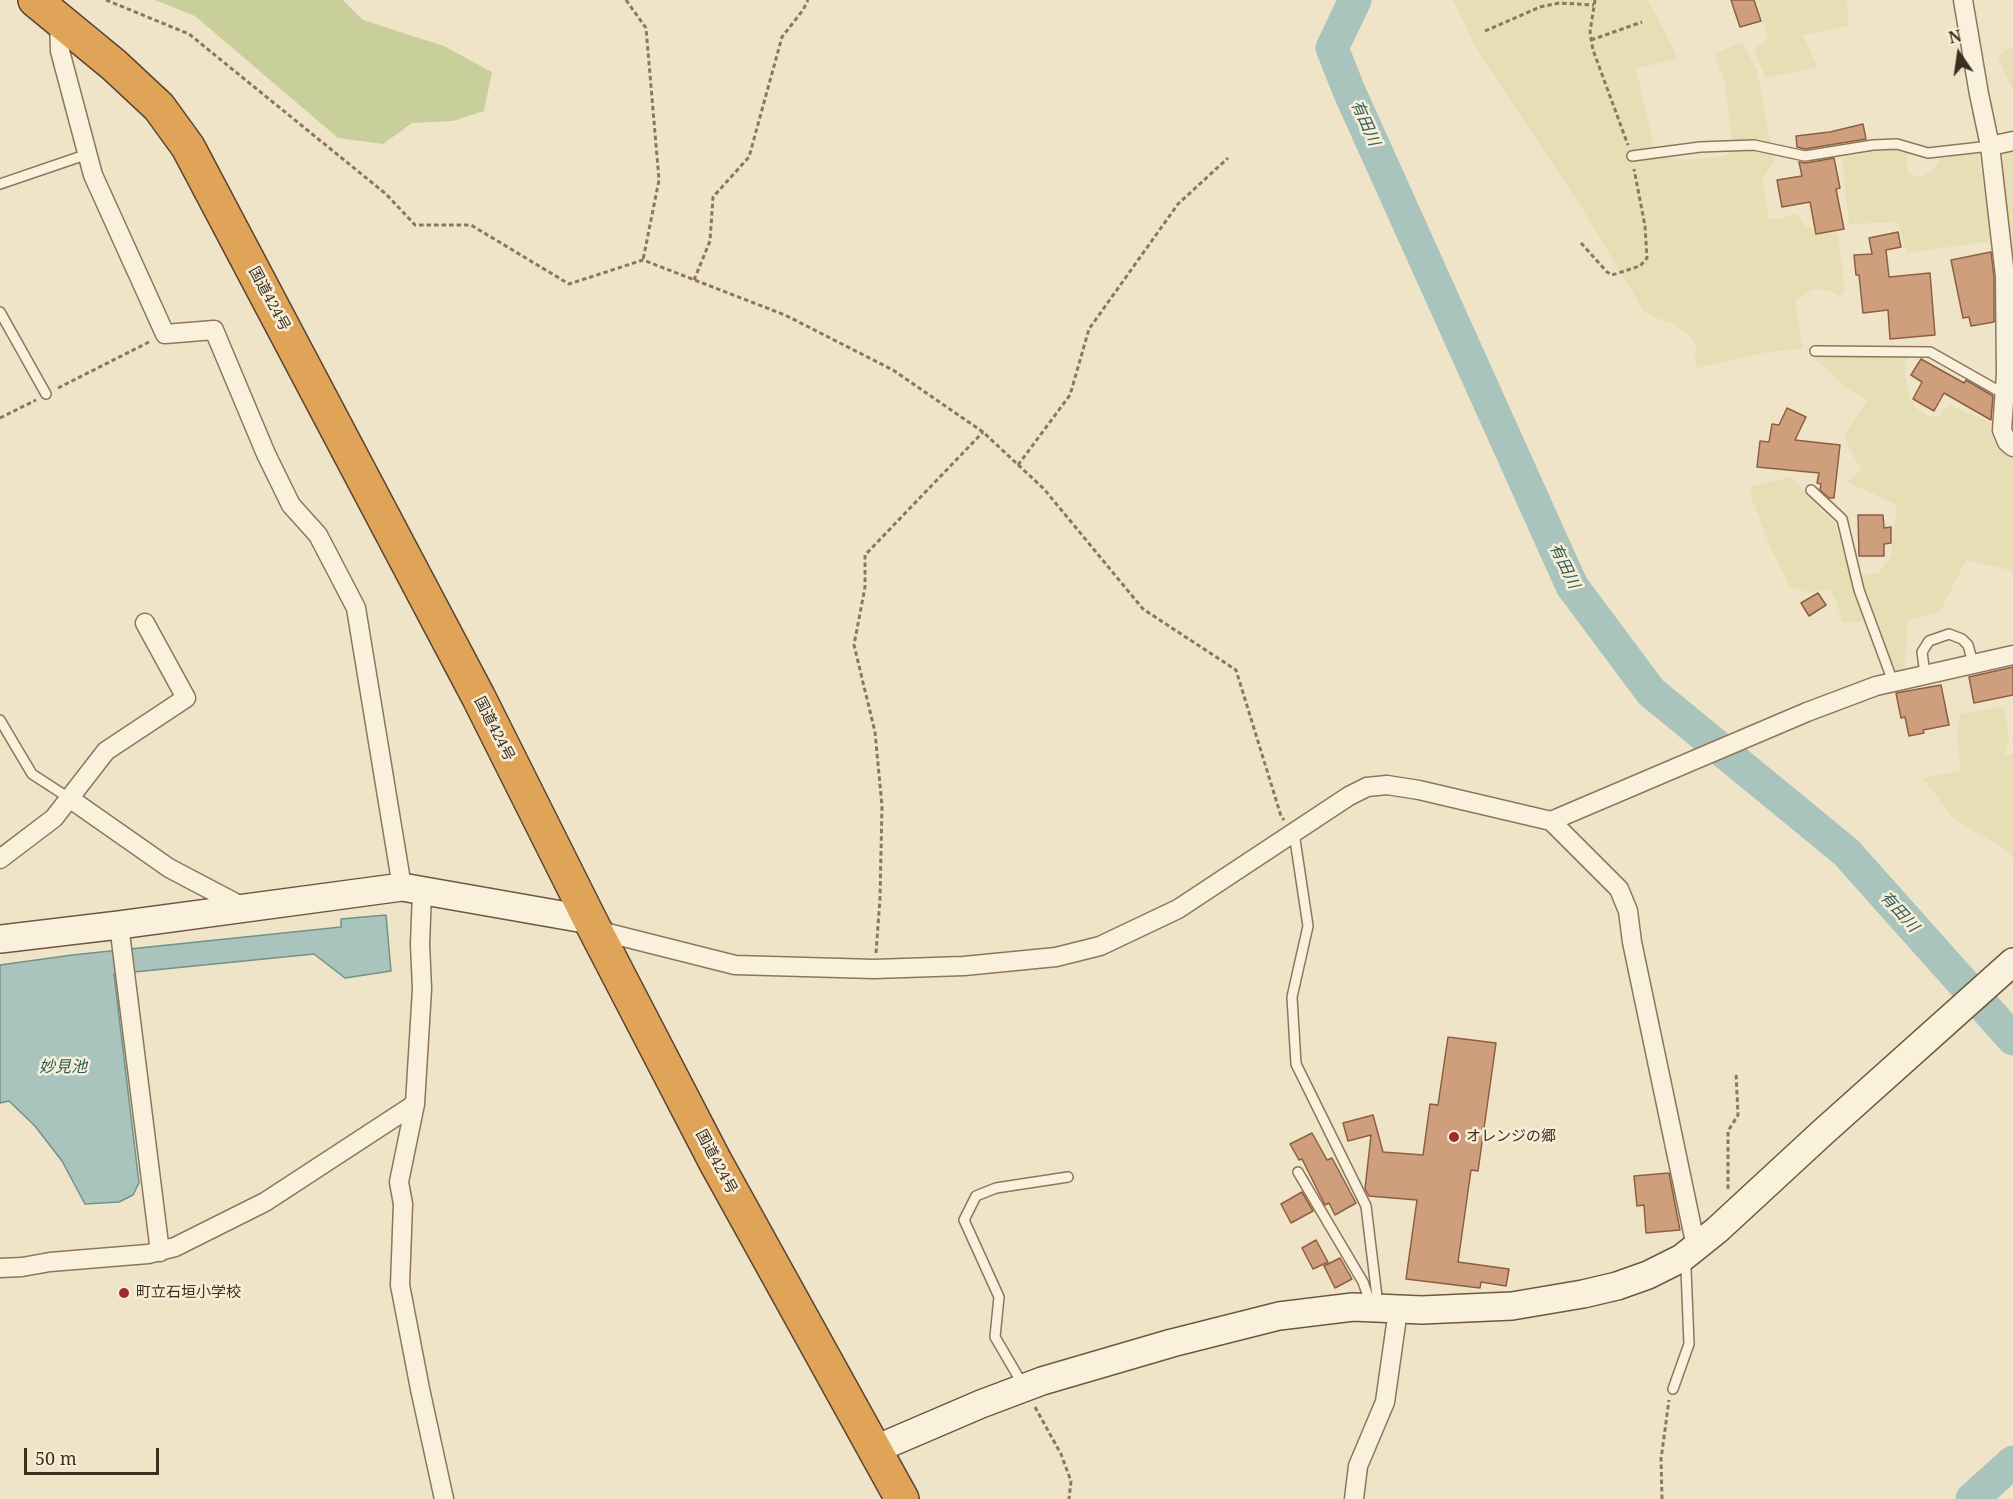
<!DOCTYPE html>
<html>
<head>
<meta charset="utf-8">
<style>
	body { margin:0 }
	#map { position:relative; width:2013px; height:1499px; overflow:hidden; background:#f0e4c8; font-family:"Noto Serif",serif }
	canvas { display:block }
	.north { position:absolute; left:1929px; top:24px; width:60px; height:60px; -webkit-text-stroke:4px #f7eed8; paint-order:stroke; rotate:347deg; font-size:16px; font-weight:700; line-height:24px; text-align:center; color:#3d2e20 }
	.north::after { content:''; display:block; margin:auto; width:21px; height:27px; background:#3d2e20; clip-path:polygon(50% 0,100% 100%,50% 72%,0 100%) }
	.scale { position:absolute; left:24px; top:1448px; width:135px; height:27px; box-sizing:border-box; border:3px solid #3d2e20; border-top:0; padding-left:8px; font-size:18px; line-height:21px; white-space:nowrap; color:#3d2e20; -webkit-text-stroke:4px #f7eed8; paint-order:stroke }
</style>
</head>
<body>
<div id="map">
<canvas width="2013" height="1499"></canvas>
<div class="north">N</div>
<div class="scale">50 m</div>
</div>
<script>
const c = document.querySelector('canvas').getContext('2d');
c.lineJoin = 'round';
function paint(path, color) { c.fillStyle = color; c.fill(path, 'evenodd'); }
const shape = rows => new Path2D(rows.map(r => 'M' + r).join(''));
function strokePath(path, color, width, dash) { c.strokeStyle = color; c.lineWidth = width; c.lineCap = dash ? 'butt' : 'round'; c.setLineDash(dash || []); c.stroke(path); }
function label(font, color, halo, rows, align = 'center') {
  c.font = font + ' "Noto Serif","Noto Sans JP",serif'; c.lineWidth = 5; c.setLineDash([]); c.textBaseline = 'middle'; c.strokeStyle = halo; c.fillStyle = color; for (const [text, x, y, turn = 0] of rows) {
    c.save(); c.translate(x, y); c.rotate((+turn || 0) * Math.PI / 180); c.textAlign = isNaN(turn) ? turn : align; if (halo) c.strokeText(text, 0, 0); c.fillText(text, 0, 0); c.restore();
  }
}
const farmland = shape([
	[1453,0,1648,0,1678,58,1636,69,1656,155,1682,160,1722,157,1733,151,1725,83,1714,54,1742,42,1757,71,1774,161,1762,180,1769,219,1779,219,1796,213,1805,226,1838,234,1845,293,1840,296,1827,290,1813,289,1795,300,1803,349,1768,352,1696,368,1695,357,1696,345,1691,337,1672,323,1656,318,1644,311,1583,210,1476,48],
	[1757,0,1847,0,1849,26,1803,35,1817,67,1766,78,1754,49,1768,39],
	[2013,48,2013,90,1998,59,2003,51],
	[1884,148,1908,151,1907,173,1921,177,1933,170,1940,160,1950,155,1978,152,1992,241,1907,253,1898,222,1849,224,1842,158],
	[1993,149,2013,149,2013,389,2005,201],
	[1908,355,1905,365,1905,377,1910,397,1916,408,1927,416,1939,417,1949,405,1991,423,1990,434,2003,450,2013,455,2013,571,1966,560,1940,612,1907,620,1905,674,1892,672,1875,634,1862,622,1843,622,1835,599,1829,589,1810,593,1790,587,1771,549,1750,494,1753,486,1790,477,1793,478,1820,510,1834,522,1847,562,1863,576,1879,573,1891,556,1897,505,1847,482,1862,469,1853,456,1844,435,1868,400,1847,388,1812,356],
	[2004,706,2009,740,2004,754,2013,754,2013,858,2005,849,1960,823,1949,813,1923,778,1960,771,1957,731,1960,714]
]);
const green = shape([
	[155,0,343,0,363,20,444,46,492,72,484,111,453,121,412,123,383,144,338,138,195,16]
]);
const water = shape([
	[386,915,391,971,345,978,314,954,114,974,139,1183,133,1195,119,1202,85,1204,62,1161,35,1126,9,1101,0,1103,0,965,72,955,341,927,341,919,386,915]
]);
const river = shape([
	[1355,0,1332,48,1349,91,1572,586,1651,692,1846,852,2013,1039],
	[1972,1499,2013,1462]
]);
const building = shape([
	[1731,0,1754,0,1761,21,1740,27,1731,0],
	[1863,124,1866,139,1805,149,1797,147,1796,136,1830,132,1863,124],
	[1834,158,1840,188,1836,189,1844,229,1816,234,1810,202,1782,207,1777,180,1802,176,1799,162,1806,163,1834,158],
	[1898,232,1901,247,1886,250,1889,277,1930,273,1935,335,1890,339,1888,310,1863,313,1859,275,1856,275,1854,255,1872,254,1869,238,1898,232],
	[1991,252,1994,277,1994,322,1971,326,1969,317,1963,318,1951,260,1991,252],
	[1921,359,1964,383,1966,380,1993,396,1991,420,1944,393,1934,411,1913,399,1922,382,1911,375,1921,359],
	[1787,408,1806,417,1795,440,1840,445,1834,498,1829,498,1820,490,1821,484,1817,483,1819,473,1757,467,1760,441,1769,442,1772,424,1779,425,1787,408],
	[1858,515,1883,515,1884,528,1891,527,1891,543,1884,544,1884,556,1859,556,1858,515],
	[1818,593,1826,605,1809,616,1801,603,1818,593],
	[2013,667,2013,695,1974,703,1969,677,2013,667],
	[1941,685,1949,725,1923,730,1924,733,1909,736,1905,717,1901,718,1896,693,1941,685],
	[1448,1037,1496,1043,1478,1171,1471,1170,1458,1262,1509,1269,1506,1286,1481,1282,1480,1288,1406,1279,1417,1200,1369,1196,1365,1189,1371,1135,1348,1141,1343,1123,1373,1115,1383,1152,1423,1155,1430,1104,1438,1105,1448,1037],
	[1312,1133,1327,1160,1332,1158,1356,1203,1335,1215,1329,1203,1325,1205,1302,1159,1299,1160,1290,1144,1312,1133],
	[1669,1173,1680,1230,1646,1233,1644,1205,1637,1206,1634,1176,1669,1173],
	[1302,1192,1313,1211,1291,1223,1281,1204,1302,1192],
	[1316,1240,1328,1262,1313,1269,1302,1248,1316,1240],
	[1340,1258,1352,1279,1335,1288,1324,1266,1340,1258]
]);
const path = shape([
	[106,0,189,34,386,194,415,225,471,225,569,284,643,260,785,315,893,370,983,432,1044,489,1143,609,1236,670,1281,816,1284,820],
	[626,0,646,28,659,180,643,260],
	[1595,0,1590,32,1593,50,1628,145],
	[1485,31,1540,7,1559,3,1594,5],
	[1591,40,1642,22],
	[1581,243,1607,272,1612,275,1640,266,1647,258,1645,226,1634,169],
	[694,280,710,241,713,197,749,157,782,37,803,10,808,0],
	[58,388,151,341],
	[0,418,36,400],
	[1018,465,1070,395,1089,329,1178,204,1228,158],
	[876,953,880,898,882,806,875,732,854,645,865,587,865,555,983,432],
	[1728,1189,1728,1131,1738,1115,1736,1072],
	[1035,1407,1061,1454,1071,1481,1069,1499],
	[1662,1499,1661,1459,1669,1400]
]);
const lane = shape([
	[1632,156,1700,147,1754,145,1805,156,1873,145,1897,144,1928,153,1990,146],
	[0,184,88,154],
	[0,312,46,394],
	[1815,351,1930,352,2004,394],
	[1811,490,1842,519,1859,590,1893,682],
	[1925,674,1922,652,1929,641,1949,634,1962,639,1968,645,1973,663],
	[0,720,32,774,69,798],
	[1294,833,1308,926,1292,997,1296,1064,1366,1206,1378,1305],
	[1298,1172,1363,1282,1371,1305],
	[1023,1385,995,1337,999,1297,964,1220,976,1196,996,1188,1068,1177],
	[1673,1389,1689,1344,1686,1269,1682,1260]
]);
const street = shape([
	[1963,0,1979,94,1990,146,2005,276,2006,374,2002,430,2007,442,2013,447],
	[59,20,60,51,93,175,165,334,214,330,266,454,291,505,318,535,356,608,402,887],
	[1990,146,2013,141],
	[69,798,169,868,245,908],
	[1551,821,1807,712,1876,686,2013,655],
	[0,859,54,818,106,751,186,698,145,623],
	[422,892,420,944,422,989,415,1104,399,1182,403,1204,400,1285,420,1389,444,1499],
	[119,925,160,1252],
	[596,930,735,965,874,969,964,966,1056,957,1100,946,1178,909,1349,796,1367,787,1387,785,1419,790,1551,821,1619,889,1628,911,1632,942,1696,1247],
	[0,1268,22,1267,50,1262,148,1254,175,1247,265,1202,415,1104],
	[1354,1499,1358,1466,1385,1402,1398,1310]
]);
const secondary = shape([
	[0,939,119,925,402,887,590,920],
	[876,1449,981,1404,1042,1381,1172,1343,1279,1316,1353,1307,1422,1310,1512,1306,1583,1294,1617,1286,1648,1275,1682,1258,1717,1230,1822,1133,2013,962]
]);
const highway = shape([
	[35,0,114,65,159,107,188,147,479,698,590,920,715,1161,902,1499]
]);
const markers = [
	[1454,1137,6,"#9e2a2b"],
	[124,1293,6,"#9e2a2b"]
];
const streetNames = [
	["国道424号",269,299,62],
	["国道424号",494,729,63],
	["国道424号",716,1162,62]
];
const poiNames = [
	["オレンジの郷",1466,1137],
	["町立石垣小学校",136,1293]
];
const waterNames = [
	["有田川",1365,123,66],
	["有田川",1564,566,64],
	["有田川",1899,912,48],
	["妙見池",63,1067]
];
paint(farmland, '#e6deb5');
paint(green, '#c9cf9b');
paint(water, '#a9c4bc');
strokePath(water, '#6f938a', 1.5);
strokePath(river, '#a9c4bc', 33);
paint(building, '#cf9f7d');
strokePath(building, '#8d5f41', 1.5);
strokePath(lane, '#8d765c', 12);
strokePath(street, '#8d765c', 21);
strokePath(secondary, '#6f573f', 30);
strokePath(highway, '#5b4430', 36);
strokePath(path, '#8d765c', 3, [4.5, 3]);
strokePath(lane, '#faf1dc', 9);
strokePath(street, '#faf1dc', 18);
strokePath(secondary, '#faf1dc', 27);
strokePath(highway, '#e0a458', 33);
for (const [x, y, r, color] of markers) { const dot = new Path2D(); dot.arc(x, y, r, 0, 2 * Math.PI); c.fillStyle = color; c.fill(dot); strokePath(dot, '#f7eed8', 2); }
label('15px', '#3d2e20', '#f7eed8', streetNames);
label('15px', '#3d2e20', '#f7eed8', poiNames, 'left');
label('italic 16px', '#2f5d5a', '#f7eed8', waterNames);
</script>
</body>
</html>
